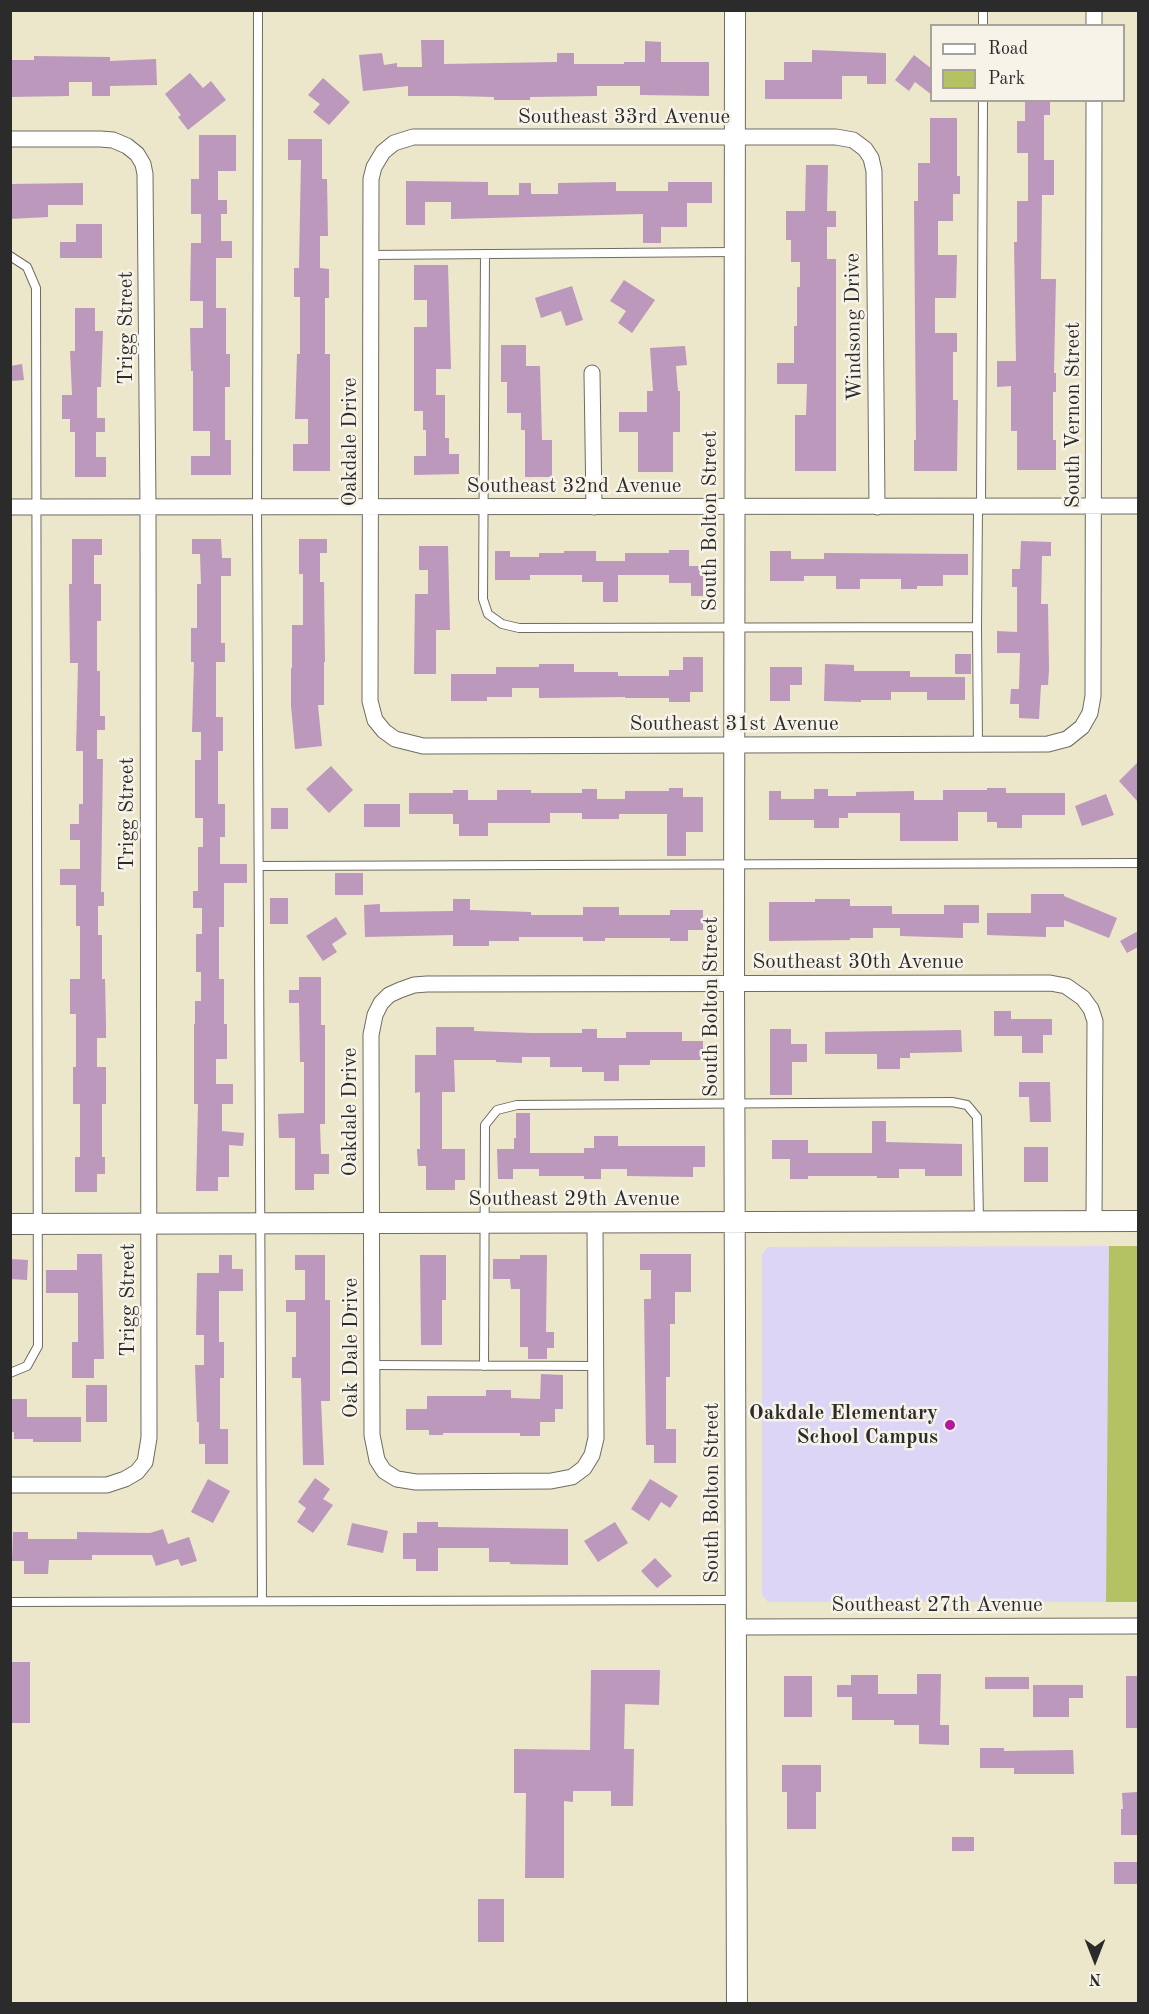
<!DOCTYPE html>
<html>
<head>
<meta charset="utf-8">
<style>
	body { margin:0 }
	#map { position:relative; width:1149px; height:2014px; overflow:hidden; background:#ece6ca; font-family:"Old Standard TT",serif }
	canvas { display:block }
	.frame { position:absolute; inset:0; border:12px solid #2b2b2b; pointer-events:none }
	.legend { position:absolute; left:930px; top:24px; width:195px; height:78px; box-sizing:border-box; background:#f7f3e8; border:2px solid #a5a39c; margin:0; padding:8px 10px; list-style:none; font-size:18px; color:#2b2b2b }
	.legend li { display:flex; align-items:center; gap:12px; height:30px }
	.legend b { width:30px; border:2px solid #a5a39c }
	.north { position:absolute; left:1065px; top:1930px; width:60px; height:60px; -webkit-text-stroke:4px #f7f3e8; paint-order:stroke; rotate:180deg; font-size:16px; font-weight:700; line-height:24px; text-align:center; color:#2b2b2b }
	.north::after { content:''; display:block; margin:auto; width:21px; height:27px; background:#2b2b2b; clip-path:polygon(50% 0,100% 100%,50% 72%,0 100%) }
</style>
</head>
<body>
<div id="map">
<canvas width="1149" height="2014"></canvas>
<div class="frame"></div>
<ul class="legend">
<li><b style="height:8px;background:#fff"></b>Road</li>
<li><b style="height:16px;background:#b4c264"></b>Park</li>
</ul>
<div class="north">N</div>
</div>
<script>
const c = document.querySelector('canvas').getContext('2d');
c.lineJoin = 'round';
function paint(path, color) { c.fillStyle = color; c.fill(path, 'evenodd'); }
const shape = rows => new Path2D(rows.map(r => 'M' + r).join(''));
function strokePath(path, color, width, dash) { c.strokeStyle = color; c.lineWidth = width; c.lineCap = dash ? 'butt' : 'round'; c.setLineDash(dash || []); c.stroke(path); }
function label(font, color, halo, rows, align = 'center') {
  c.font = font + ' "Old Standard TT",serif'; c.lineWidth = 5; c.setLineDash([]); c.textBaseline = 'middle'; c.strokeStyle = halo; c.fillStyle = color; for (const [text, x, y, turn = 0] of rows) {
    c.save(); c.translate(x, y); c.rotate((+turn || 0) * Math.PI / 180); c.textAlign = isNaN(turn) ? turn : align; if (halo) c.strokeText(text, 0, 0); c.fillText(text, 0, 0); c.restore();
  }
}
const built = shape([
	[1138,1246,1138,1602,768,1602,762,1595,762,1254,768,1247]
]);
const green = shape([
	[1109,1246,1138,1246,1138,1602,1106,1602]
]);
const building = shape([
	[421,40,444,40,444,64,557,62,557,53,574,53,574,64,624,64,624,62,645,62,645,41,661,42,661,62,709,62,709,96,640,95,640,86,597,86,597,96,530,97,530,100,494,100,494,97,455,96,408,96,408,86,363,91,359,55,382,53,384,65,397,63,397,67,422,67],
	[812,50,886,53,886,84,867,84,867,76,842,76,842,99,765,99,765,80,784,80,784,62,812,62],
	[914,55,932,69,932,95,915,82,909,91,895,80],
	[34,56,110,57,110,61,156,59,157,85,110,86,110,96,92,96,92,82,69,82,69,96,10,97,10,60,34,60],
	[190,73,203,88,211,81,226,100,188,130,178,117,181,115,165,94],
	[323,78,350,102,329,125,313,112,320,104,308,95],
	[1025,100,1050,100,1050,115,1044,115,1044,160,1054,160,1054,195,1042,195,1041,279,1056,279,1054,373,1056,373,1056,392,1053,392,1053,440,1056,440,1056,470,1017,470,1017,431,1011,431,1011,386,997,387,997,361,1016,361,1014,242,1017,242,1017,201,1028,201,1028,153,1017,153,1017,121,1025,121],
	[930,118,957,118,957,176,960,176,960,194,953,194,953,221,938,221,938,255,957,255,956,298,935,298,935,333,957,333,957,352,953,352,953,400,958,400,957,471,914,471,914,440,916,440,914,201,918,201,918,163,930,163],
	[199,135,236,135,236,171,218,171,218,200,227,200,227,214,221,214,221,241,232,241,232,258,216,258,216,308,226,308,226,354,230,354,230,387,225,387,225,440,231,440,231,475,191,475,191,456,210,456,210,431,193,431,193,371,191,371,190,328,203,328,203,301,190,301,191,243,201,243,201,214,191,214,191,179,199,179],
	[288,139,322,139,322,179,327,179,328,236,320,236,320,268,329,269,329,298,325,298,325,354,330,354,330,471,293,471,293,444,308,444,308,419,295,419,297,354,300,354,300,297,294,297,294,268,299,268,301,160,288,160],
	[806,165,828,165,827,211,836,211,836,227,827,227,827,259,836,259,836,471,795,471,795,415,806,415,807,384,777,384,777,363,794,363,794,326,797,326,797,287,800,287,800,262,791,262,791,240,786,240,786,211,805,211],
	[406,181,488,182,488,195,519,195,519,183,531,183,531,194,558,194,558,183,616,182,616,191,668,191,668,182,712,182,712,203,687,203,687,227,661,227,661,243,643,243,643,214,451,219,451,202,425,202,425,225,406,225],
	[83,183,83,205,48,205,48,217,10,219,10,184],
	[76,224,102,224,102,258,60,258,60,242,76,242],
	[414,265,448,265,451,369,436,369,436,395,445,395,445,438,449,438,449,454,459,454,459,474,414,475,414,456,426,456,426,430,423,430,423,411,414,411,414,327,427,327,427,300,414,300],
	[624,280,655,300,632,333,618,323,626,311,610,301],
	[572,286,583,320,566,326,561,311,541,318,535,298],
	[75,308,95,308,95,331,103,331,101,387,97,387,97,418,105,418,105,432,96,432,96,457,106,457,106,477,75,477,75,432,70,432,70,419,62,419,62,395,72,395,70,351,75,351],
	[501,345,526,345,526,366,540,366,542,440,552,440,552,477,525,477,525,430,521,430,521,413,507,413,507,382,501,382],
	[685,346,687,365,676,366,678,391,680,391,680,432,673,432,673,472,638,472,638,432,619,432,619,412,647,412,647,391,653,391,650,348],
	[22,364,24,380,10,381,10,366],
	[72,539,102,539,102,555,94,555,94,584,101,584,101,621,97,621,97,671,100,671,100,716,105,716,105,730,97,730,97,759,103,759,101,892,104,892,104,906,98,906,98,935,102,935,102,979,105,979,106,1024,106,1038,97,1038,97,1067,106,1067,106,1104,102,1104,102,1157,105,1157,105,1174,97,1174,97,1192,75,1192,75,1157,80,1157,80,1104,73,1104,73,1067,76,1067,76,1014,70,1014,70,979,80,979,80,926,76,926,76,885,60,885,60,869,80,869,80,840,70,840,70,824,79,824,79,804,83,804,83,751,76,751,78,663,70,663,69,584,72,584],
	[192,539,221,539,222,558,231,558,231,576,221,576,221,643,225,643,225,662,216,662,216,717,223,717,223,751,218,751,218,804,225,804,225,837,220,837,220,864,247,864,247,883,224,883,224,927,219,927,219,979,224,979,224,1024,227,1024,227,1059,216,1059,216,1084,233,1084,233,1104,222,1104,222,1131,244,1133,243,1146,229,1145,229,1177,218,1177,218,1191,196,1191,198,1104,194,1104,194,1024,195,1024,195,1001,201,1001,201,972,196,972,196,934,202,934,202,908,193,908,193,891,198,891,198,847,203,847,203,818,195,818,195,760,201,760,201,732,192,732,194,662,191,662,191,628,197,628,197,584,201,584,200,554,192,554],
	[299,539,327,539,327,553,320,553,320,582,324,582,325,662,324,662,324,705,318,705,322,746,295,749,291,706,291,668,292,668,292,625,303,625,303,574,299,574],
	[1021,541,1051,542,1051,556,1042,556,1041,604,1048,604,1049,669,1048,685,1041,685,1039,719,1019,718,1019,704,1010,704,1011,689,1019,689,1020,653,997,653,997,631,1017,632,1017,587,1012,587,1012,569,1020,569],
	[419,546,448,546,450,630,436,630,436,674,414,674,415,594,428,594,428,570,419,570],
	[669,550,689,550,689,566,703,566,703,596,691,596,691,583,669,583,669,575,618,575,618,602,603,602,603,582,582,582,582,575,530,575,530,580,495,580,495,551,510,551,510,557,539,557,539,553,564,553,564,551,596,551,596,561,625,561,625,553,669,553],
	[770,551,791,551,791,559,824,559,824,553,968,554,968,575,943,575,943,586,917,586,917,589,901,589,901,579,860,579,860,589,836,589,836,576,804,576,804,581,770,581],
	[955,654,971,654,971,674,955,674],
	[683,657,703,657,703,692,690,692,690,702,669,702,669,698,625,698,625,697,539,698,539,688,512,688,512,697,487,697,487,701,451,701,451,674,496,674,496,667,539,667,539,664,574,664,574,672,618,672,618,676,669,676,669,670,683,670],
	[825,664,854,665,854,671,910,671,910,677,965,677,965,700,927,700,927,692,891,692,891,700,861,700,861,702,824,701],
	[770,667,802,667,802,685,790,685,790,701,770,701],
	[1138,762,1138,802,1119,781],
	[331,766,353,790,329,813,306,789],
	[669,788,683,788,683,797,703,797,703,832,686,832,686,856,667,856,667,814,619,814,619,819,582,819,582,813,550,813,550,823,488,823,488,836,459,836,459,824,453,824,453,814,409,814,409,793,453,793,453,790,468,790,468,800,497,800,497,790,531,790,531,793,582,793,582,789,597,789,597,799,625,799,625,791,669,791],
	[987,788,1006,788,1006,793,1065,793,1065,815,1022,815,1022,828,997,828,997,822,987,822,987,812,958,812,958,841,900,841,900,813,848,813,848,818,839,818,839,828,814,828,814,820,769,820,769,791,781,791,781,799,814,799,814,789,828,789,828,796,856,796,856,792,914,791,914,800,943,800,943,790,987,790],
	[1106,794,1114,815,1082,826,1075,806],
	[364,804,400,804,400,827,364,827],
	[271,808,288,808,288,829,271,829],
	[335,873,363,873,363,895,335,895],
	[1031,894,1064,894,1064,896,1117,918,1109,938,1064,920,1064,927,1046,927,1046,937,987,935,987,913,1031,913],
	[270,898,288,898,288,924,270,924],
	[453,899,470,899,470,910,531,912,531,915,583,915,583,907,619,907,619,915,670,915,670,910,703,910,703,930,688,930,688,941,670,941,670,938,605,938,605,941,583,941,583,937,519,937,519,941,489,941,489,946,453,946,453,935,365,937,364,905,380,904,380,912,453,911],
	[815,899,850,899,850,906,892,906,892,914,944,914,944,905,979,905,979,923,963,923,963,938,900,936,900,928,873,928,873,938,850,938,850,940,769,941,769,902,815,902],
	[336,917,347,934,332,944,337,952,323,961,306,936],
	[1138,931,1138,947,1127,953,1120,941],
	[299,977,321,977,321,1025,325,1025,325,1124,320,1124,321,1154,329,1154,329,1174,314,1174,314,1190,295,1190,295,1138,279,1138,278,1114,304,1113,304,1062,300,1062,299,1003,289,1003,289,990,299,990],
	[994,1011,1011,1011,1011,1019,1052,1019,1052,1035,1043,1035,1043,1053,1022,1053,1022,1036,994,1036],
	[436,1027,474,1027,474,1031,532,1033,582,1033,582,1029,597,1029,597,1038,626,1038,626,1032,682,1032,682,1041,703,1041,703,1060,650,1060,650,1065,619,1065,619,1081,604,1081,604,1072,582,1072,582,1067,550,1067,550,1057,522,1057,522,1063,496,1062,496,1060,454,1060,455,1092,442,1092,442,1149,465,1149,465,1180,455,1180,455,1190,426,1190,426,1166,418,1166,417,1149,420,1149,420,1092,415,1093,415,1055,436,1055],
	[770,1029,791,1029,791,1044,807,1044,807,1062,792,1062,792,1095,770,1095],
	[961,1030,962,1052,910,1053,910,1058,900,1058,900,1069,877,1069,877,1054,825,1054,825,1032],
	[1019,1082,1050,1082,1051,1122,1030,1122,1029,1097,1019,1097],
	[516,1113,530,1113,530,1153,584,1153,584,1148,594,1148,594,1136,618,1136,618,1146,705,1146,705,1167,693,1167,693,1177,627,1176,627,1169,601,1169,601,1179,584,1179,584,1176,539,1176,539,1169,513,1169,513,1179,498,1179,497,1149,514,1149,514,1138,516,1138],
	[872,1121,886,1121,886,1142,962,1144,962,1176,925,1176,925,1169,899,1169,899,1178,877,1178,877,1176,808,1176,808,1179,790,1179,790,1159,772,1159,772,1140,808,1140,808,1153,872,1153],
	[1024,1147,1048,1147,1048,1182,1024,1182],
	[77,1254,102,1254,104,1359,94,1359,94,1378,72,1378,72,1342,78,1342,78,1293,46,1293,46,1270,77,1270],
	[640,1254,691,1254,691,1292,675,1292,675,1324,670,1324,670,1377,666,1377,666,1429,676,1429,676,1463,654,1463,654,1445,646,1445,644,1299,651,1299,651,1270,640,1270],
	[219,1255,232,1255,232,1269,243,1269,243,1291,219,1291,219,1342,224,1342,224,1378,220,1378,220,1429,228,1429,228,1464,205,1464,205,1444,199,1444,199,1422,197,1422,195,1365,204,1365,204,1335,196,1335,197,1273,219,1273],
	[295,1255,325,1255,325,1300,330,1300,330,1401,321,1401,324,1465,303,1465,301,1378,292,1378,292,1357,296,1357,296,1312,286,1312,286,1300,305,1300,305,1270,295,1270],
	[420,1255,446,1255,446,1300,442,1300,442,1345,421,1345],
	[520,1255,547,1255,546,1332,554,1332,554,1348,547,1348,547,1359,528,1359,528,1347,520,1347,520,1289,511,1289,510,1279,493,1279,493,1259,520,1259],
	[10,1259,28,1260,27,1280,10,1279],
	[541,1374,563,1375,563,1409,555,1409,555,1422,540,1422,540,1436,520,1436,520,1433,443,1433,443,1435,429,1435,429,1430,406,1430,406,1409,427,1409,427,1396,486,1396,486,1390,511,1390,511,1398,540,1399],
	[86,1385,107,1385,107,1422,86,1422],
	[10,1399,27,1399,27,1417,81,1417,81,1442,33,1442,33,1439,14,1439,14,1432,10,1432],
	[315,1478,330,1489,323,1499,333,1505,313,1533,297,1522,306,1508,298,1502],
	[208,1479,230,1491,213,1523,191,1512],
	[650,1479,678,1496,670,1508,661,1502,649,1521,631,1509],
	[417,1522,438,1522,438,1527,568,1529,568,1565,510,1564,510,1562,489,1562,489,1548,438,1548,438,1571,416,1571,416,1559,403,1559,403,1533,417,1533],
	[615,1522,628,1543,598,1562,584,1541],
	[352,1523,388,1531,383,1553,347,1545],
	[163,1529,168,1544,189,1537,197,1561,181,1566,178,1559,156,1566,152,1555,92,1555,92,1560,49,1560,48,1574,24,1574,24,1561,12,1561,13,1532,28,1532,28,1539,77,1539,77,1532,150,1533],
	[655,1558,672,1576,657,1588,641,1571],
	[10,1662,30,1662,30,1723,10,1723],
	[591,1670,660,1670,659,1705,625,1704,624,1749,634,1749,633,1806,611,1806,611,1791,573,1791,573,1802,564,1801,564,1878,525,1878,526,1793,514,1793,514,1749,590,1750],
	[917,1674,941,1674,940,1725,949,1725,949,1745,919,1744,919,1725,894,1725,894,1720,852,1720,852,1697,837,1697,837,1685,851,1685,851,1675,878,1675,878,1694,917,1694],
	[784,1676,812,1676,812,1717,784,1717],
	[1126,1676,1138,1676,1138,1728,1126,1728],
	[985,1677,1029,1677,1029,1689,985,1689],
	[1033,1685,1083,1685,1083,1698,1069,1698,1069,1717,1033,1717],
	[980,1748,1004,1748,1004,1751,1073,1750,1074,1774,1014,1774,1014,1768,980,1768],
	[782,1765,821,1765,821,1792,816,1792,816,1829,787,1829,787,1792,782,1792],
	[1138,1792,1138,1835,1121,1835,1121,1809,1123,1809,1122,1793],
	[952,1837,974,1837,974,1851,952,1851],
	[1114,1862,1138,1862,1138,1884,1114,1884],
	[478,1899,504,1899,504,1942,478,1942]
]);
const service = shape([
	[258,10,257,507,262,1601],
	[983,26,983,10],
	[485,254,483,599,488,614,502,624,519,628,977,627,978,507],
	[371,255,733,252],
	[10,256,27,267,36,288,38,1346,27,1366,10,1373],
	[981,507,983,100],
	[977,627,978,744],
	[259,866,1138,863],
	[372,1365,595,1366],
	[484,1366,485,1125,497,1110,517,1105,952,1102,967,1105,977,1117,979,1220],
	[10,1602,734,1600]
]);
const minor = shape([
	[1094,10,1094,26],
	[10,139,100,139,113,140,127,146,137,154,143,164,145,174,148,507,149,1438,145,1462,137,1472,125,1479,107,1485,10,1485],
	[592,373,594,507],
	[10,507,1138,506],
	[877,507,874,171,871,158,865,149,853,140,836,137,413,137,394,143,383,152,374,167,371,179,370,701,375,720,384,731,395,739,423,746,1048,744,1067,739,1082,727,1090,713,1093,696,1094,100],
	[595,1223,596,1438,592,1455,584,1468,572,1477,551,1481,416,1482,397,1479,384,1471,377,1460,372,1435,371,1035,375,1015,381,1003,389,995,400,990,414,985,427,984,1050,983,1066,986,1083,998,1091,1009,1095,1021,1094,1221],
	[736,1627,1138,1626]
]);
const tertiary = shape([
	[735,10,734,983,737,2004],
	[10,1224,1138,1221]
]);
const markers = [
	[950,1425,6,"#b5179e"]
];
const streetNames = [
	["Southeast 33rd Avenue",624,117],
	["Windsong Drive",854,327,-91],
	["Trigg Street",126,328,-90],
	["South Vernon Street",1073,415,-90],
	["Oakdale Drive",350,442,-90],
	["Southeast 32nd Avenue",574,486],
	["South Bolton Street",710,521,-90],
	["Southeast 31st Avenue",734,724],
	["Trigg Street",127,814,-90],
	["Southeast 30th Avenue",858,962],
	["South Bolton Street",711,1007,-90],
	["Oakdale Drive",350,1112,-90],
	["Southeast 29th Avenue",574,1199],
	["Trigg Street",128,1300,-90],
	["Oak Dale Drive",351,1348,-90],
	["South Bolton Street",712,1493,-90],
	["Southeast 27th Avenue",937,1605]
];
const poiNames = [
	["Oakdale Elementary",938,1413],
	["School Campus",938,1437]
];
paint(built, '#ddd5f6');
paint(green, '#b4c264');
paint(building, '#bb98bc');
strokePath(service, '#6f6c63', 10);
strokePath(minor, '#6f6c63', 17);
strokePath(tertiary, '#6f6c63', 22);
strokePath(service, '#fff', 8);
strokePath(minor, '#fff', 15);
strokePath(tertiary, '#fff', 20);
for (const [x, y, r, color] of markers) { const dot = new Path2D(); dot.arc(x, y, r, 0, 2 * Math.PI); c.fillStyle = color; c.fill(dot); strokePath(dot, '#f7f3e8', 2); }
label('21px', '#2b2b2b', '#f7f3e8', streetNames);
label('bold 21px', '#2b2b2b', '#f7f3e8', poiNames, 'right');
</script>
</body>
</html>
